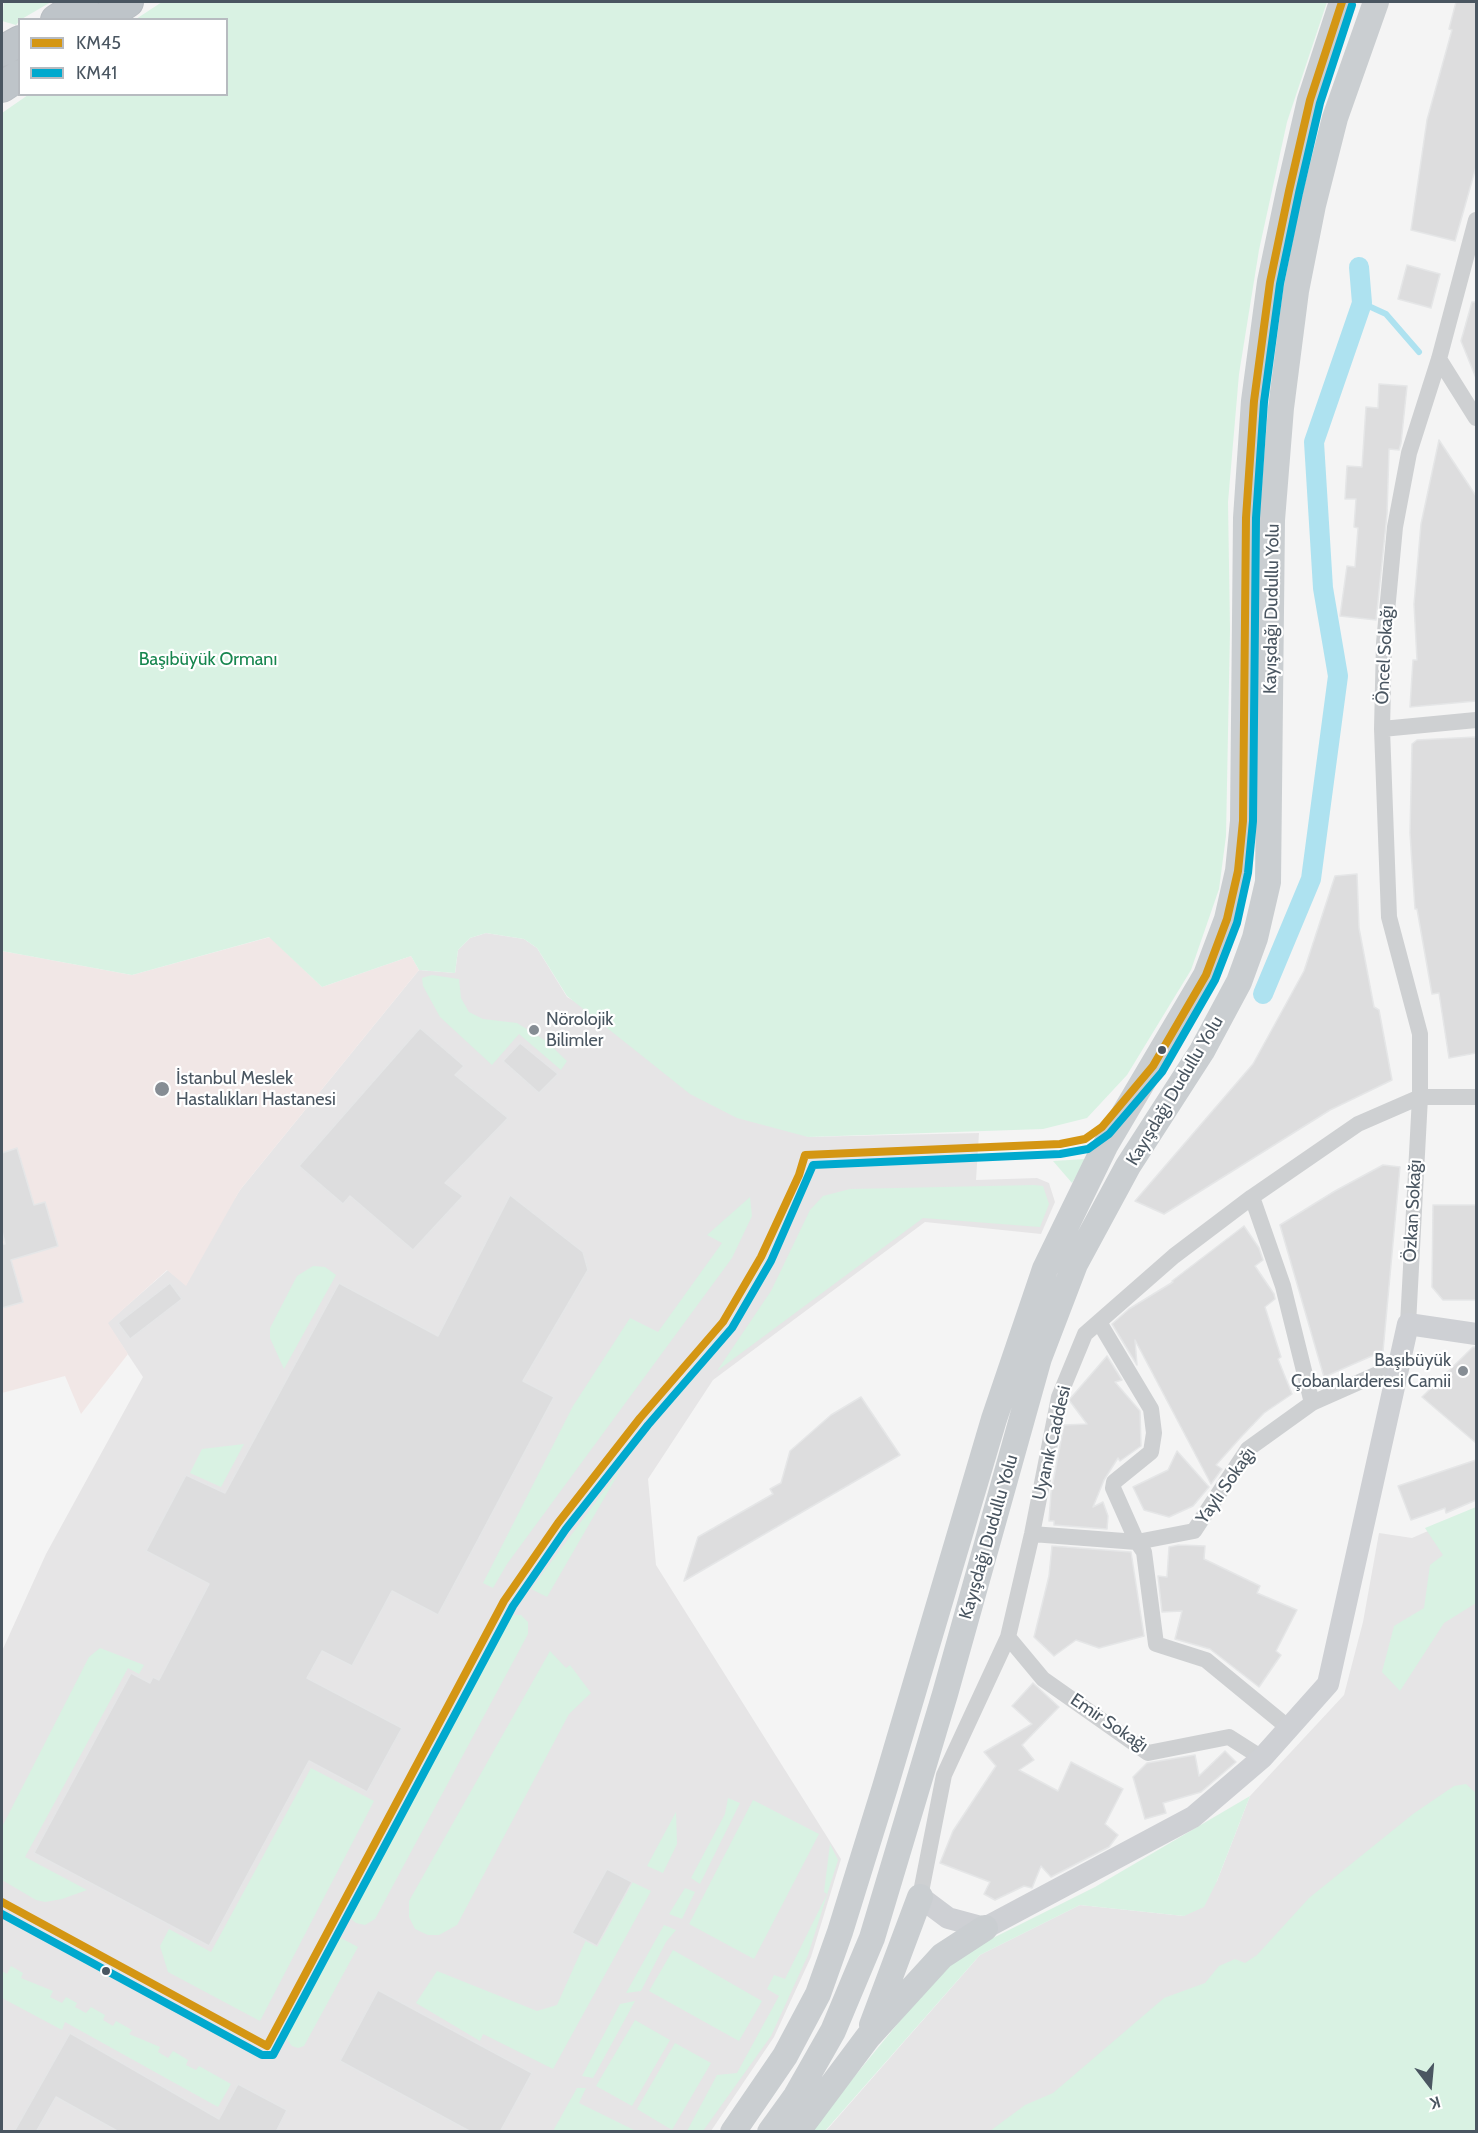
<!DOCTYPE html>
<html>
<head>
<meta charset="utf-8">
<style>
	body { margin:0 }
	#map { position:relative; width:1478px; height:2133px; overflow:hidden; background:#f4f4f4; font-family:Cabin,sans-serif }
	canvas { display:block }
	.frame { position:absolute; inset:0; border:3px solid #4a5661; pointer-events:none }
	.legend { position:absolute; left:18px; top:18px; width:210px; height:78px; box-sizing:border-box; background:#fff; border:2px solid #b7bbc0; margin:0; padding:8px 10px; list-style:none; font-size:18px; color:#4a5661 }
	.legend li { display:flex; align-items:center; gap:12px; height:30px }
	.legend b { width:30px; border:2px solid #b7bbc0 }
	.north { position:absolute; left:1400px; top:2055px; width:60px; height:60px; -webkit-text-stroke:4px #fff; paint-order:stroke; rotate:164deg; font-size:16px; font-weight:700; line-height:24px; text-align:center; color:#4a5661 }
	.north::after { content:''; display:block; margin:auto; width:21px; height:27px; background:#4a5661; clip-path:polygon(50% 0,100% 100%,50% 72%,0 100%) }
</style>
</head>
<body>
<div id="map">
<canvas width="1478" height="2133"></canvas>
<div class="frame"></div>
<ul class="legend">
<li><b style="height:8px;background:#d49613"></b>KM45</li>
<li><b style="height:8px;background:#00a9ce"></b>KM41</li>
</ul>
<div class="north">K</div>
</div>
<script>
const c = document.querySelector('canvas').getContext('2d');
c.lineJoin = 'round';
function paint(path, color) { c.fillStyle = color; c.fill(path, 'evenodd'); }
const shape = rows => new Path2D(rows.map(r => 'M' + r).join(''));
function strokePath(path, color, width, dash) { c.strokeStyle = color; c.lineWidth = width; c.lineCap = dash ? 'butt' : 'round'; c.setLineDash(dash || []); c.stroke(path); }
function label(font, color, halo, rows, align = 'center') {
  c.font = font + ' Cabin,sans-serif'; c.lineWidth = 4.5; c.setLineDash([]); c.textBaseline = 'middle'; c.strokeStyle = halo; c.fillStyle = color; for (const [text, x, y, turn = 0] of rows) {
    c.save(); c.translate(x, y); c.rotate((+turn || 0) * Math.PI / 180); c.textAlign = isNaN(turn) ? turn : align; if (halo) c.strokeText(text, 0, 0); c.fillText(text, 0, 0); c.restore();
  }
}
const education = shape([
	[486,933,524,939,537,948,567,997,808,1137,979,1133,976,1180,1037,1178,1049,1183,1055,1202,1041,1234,925,1222,713,1380,648,1479,656,1565,841,1859,811,1957,774,2037,711,2131,2,2132,2,1651,46,1554,143,1377,107,1323,168,1270,186,1285,216,1228,240,1190,419,970,455,973,458,950,470,938],
	[1476,1510,1476,2131,825,2132,980,1955,1080,1905,1184,1916,1217,1881,1250,1796,1344,1695,1363,1622,1379,1533,1412,1538]
]);
const medical = shape([
	[270,937,322,987,411,956,419,970,240,1190,186,1286,167,1270,108,1323,128,1354,81,1414,65,1376,2,1393,2,951,132,975]
]);
const green = shape([
	[4,2,51,2,20,20,16,25,2,21],
	[162,2,1327,2,1287,122,1259,250,1239,374,1228,502,1230,630,1226,836,1219,889,1191,970,1127,1075,1087,1118,1043,1129,808,1137,737,1118,690,1094,567,996,537,948,524,939,486,933,470,938,458,950,455,973,419,970,411,956,322,987,269,937,132,975,2,951,2,113,28,95,226,94,226,20,136,19],
	[432,975,459,979,461,998,469,1012,483,1019,517,1023,546,1041,567,1061,561,1070,519,1034,492,1065,440,1017,423,986,422,978],
	[1086,1159,1072,1183,1053,1161],
	[1034,1185,1043,1186,1049,1204,1040,1227,923,1218,717,1371,771,1291,810,1210,823,1196,850,1189],
	[750,1197,752,1216,732,1258,507,1564,493,1588,483,1583,573,1406,630,1318,658,1332,722,1243,707,1235],
	[313,1266,325,1267,336,1275,284,1369,270,1338,270,1328,297,1276],
	[244,1444,221,1487,190,1473,202,1449],
	[624,1464,547,1597,531,1589],
	[1476,1507,1476,1603,1444,1623,1400,1691,1382,1672,1394,1626,1424,1608,1430,1565,1443,1555,1425,1528],
	[512,1615,521,1615,528,1622,528,1634,375,1919,365,1925,356,1923,351,1919,351,1910],
	[100,1648,144,1665,139,1674,128,1668,25,1857,87,1890,62,1899,45,1902,36,1900,2,1880,2,1827,89,1657],
	[550,1651,566,1668,570,1665,591,1693,569,1714,457,1925,439,1935,428,1935,415,1929,409,1917,409,1901],
	[311,1768,374,1801,260,2021,168,1972,160,1946,169,1929,211,1952],
	[1466,1784,1476,1793,1476,2128,1471,2132,990,2131,1025,2105,1053,2093,1164,1998,1205,1983,1219,1966,1235,1959,1245,1963,1257,1955,1309,1898,1413,1814,1454,1786],
	[1250,1796,1217,1881,1204,1907,1184,1916,1080,1905,980,1955,825,2131,809,2132,917,2000,952,1963,971,1949,1095,1887],
	[728,1798,740,1803,700,1884,691,1878,725,1814],
	[753,1800,819,1834,754,1959,689,1924],
	[676,1812,677,1844,663,1873,647,1866],
	[830,1844,838,1860,808,1955,771,2036,703,2131,687,2131,717,2075,737,2073,779,1996,767,1989,774,1975,785,1979,827,1894,824,1892],
	[632,1882,651,1891,553,2069,483,2034,480,2041,416,2003,437,1971,537,2011,557,2005,586,1940,597,1946],
	[685,1888,695,1892,682,1919,669,1914],
	[664,1925,676,1930,666,1942,641,1991,626,1993],
	[337,1936,358,1947,304,2046,298,2048,292,2046,283,2035],
	[673,1950,762,2001,739,2041,649,1991],
	[11,1966,23,1973,21,1978,53,1991,50,1997,62,2003,66,1997,77,2003,75,2007,86,2013,91,2007,105,2015,103,2020,113,2026,116,2021,132,2030,129,2034,160,2047,158,2052,168,2058,173,2051,188,2060,186,2065,196,2070,199,2066,231,2084,218,2107,65,2022,62,2030,2,1998,2,1971,7,1974],
	[635,2001,593,2078,582,2076,620,2004],
	[635,2020,670,2040,632,2106,596,2086],
	[675,2043,711,2063,672,2130,637,2109],
	[577,2088,586,2088,579,2103,636,2131,553,2131]
]);
const stream = shape([
	[1362,303,1386,314,1419,352]
]);
const canal = shape([
	[1263,994,1311,879,1338,676,1323,588,1314,442,1362,303,1359,267]
]);
const building = shape([
	[1456,2,1476,2,1476,167,1455,241,1411,230,1427,120,1452,30,1449,29,1456,2],
	[1407,265,1440,274,1431,308,1398,299,1407,265],
	[1472,302,1476,302,1476,378,1461,341,1472,302],
	[1379,384,1407,386,1401,443,1399,450,1389,449,1387,514,1376,620,1340,616,1347,566,1355,567,1358,528,1354,527,1356,499,1345,499,1347,466,1362,467,1366,407,1378,408,1379,384],
	[1439,440,1476,496,1476,701,1410,707,1413,660,1417,660,1414,604,1421,524,1439,440],
	[1476,737,1476,1053,1449,1058,1439,993,1432,994,1417,909,1415,909,1410,833,1412,744,1417,740,1476,737],
	[1357,874,1359,928,1374,1007,1379,1010,1392,1080,1330,1110,1164,1214,1135,1201,1253,1064,1304,971,1335,876,1357,874],
	[420,1028,464,1066,455,1075,508,1118,445,1183,463,1196,413,1250,350,1196,343,1204,299,1166,420,1028],
	[520,1043,558,1074,539,1093,503,1061,520,1043],
	[17,1148,34,1205,45,1202,58,1246,11,1260,23,1302,2,1308,2,1244,5,1244,2,1231,2,1153,17,1148],
	[1383,1165,1400,1167,1383,1351,1324,1377,1280,1225,1335,1191,1383,1165],
	[510,1195,583,1252,588,1270,523,1381,554,1397,438,1615,392,1591,352,1666,322,1651,307,1678,402,1728,367,1792,309,1761,209,1946,34,1853,131,1673,150,1683,153,1677,159,1680,209,1584,146,1551,186,1475,225,1493,339,1283,438,1336,510,1195],
	[1433,1205,1476,1205,1476,1300,1443,1300,1432,1287,1433,1205],
	[1244,1226,1259,1248,1263,1260,1255,1266,1274,1294,1275,1299,1265,1307,1281,1357,1278,1359,1292,1394,1264,1413,1241,1437,1216,1465,1222,1469,1211,1484,1135,1340,1137,1365,1112,1324,1129,1309,1173,1282,1172,1281,1244,1226],
	[170,1283,182,1299,130,1339,118,1323,170,1283],
	[1473,1347,1476,1347,1476,1443,1422,1397,1473,1347],
	[1107,1356,1122,1380,1115,1382,1140,1411,1141,1446,1120,1461,1118,1458,1104,1480,1093,1507,1103,1502,1108,1516,1107,1529,1054,1525,1054,1521,1049,1521,1051,1493,1064,1425,1087,1424,1069,1400,1107,1356],
	[861,1397,900,1455,684,1581,698,1537,773,1494,770,1489,781,1483,790,1451,831,1415,861,1397],
	[1177,1451,1209,1487,1193,1506,1169,1517,1144,1510,1133,1487,1168,1470,1177,1451],
	[1476,1460,1476,1500,1446,1513,1445,1508,1411,1520,1398,1486,1476,1460],
	[1179,1545,1205,1546,1204,1559,1260,1586,1257,1593,1297,1610,1276,1651,1281,1655,1259,1687,1210,1649,1175,1639,1182,1611,1162,1612,1158,1576,1167,1577,1169,1547,1179,1545],
	[1052,1546,1131,1552,1144,1636,1099,1648,1076,1640,1054,1656,1034,1637,1049,1576,1052,1546],
	[1033,1683,1059,1707,1022,1745,1034,1760,1019,1770,1058,1791,1071,1762,1123,1789,1105,1824,1118,1835,1109,1847,1051,1877,1041,1866,1032,1888,1024,1886,995,1900,984,1894,990,1882,940,1863,953,1831,996,1766,984,1752,1032,1724,1012,1706,1033,1683],
	[1225,1751,1236,1762,1201,1792,1163,1803,1166,1813,1145,1819,1133,1777,1147,1763,1195,1755,1199,1776,1225,1751],
	[607,1869,632,1882,597,1946,572,1933,607,1869],
	[378,1990,532,2073,500,2132,471,2132,340,2061,378,1990],
	[70,2033,219,2119,238,2084,287,2110,276,2132,119,2132,56,2097,36,2132,14,2132,70,2033]
]);
const street = shape([
	[1439,359,1476,418],
	[1382,729,1476,720],
	[1252,1197,1283,1286,1312,1403],
	[1099,1322,1151,1409,1154,1433,1151,1452,1114,1482,1113,1488,1137,1542,1144,1552,1156,1644,1206,1660,1290,1729],
	[1408,1324,1420,1097,1420,1034,1389,917,1382,729,1384,643,1395,527,1409,453,1439,359,1476,220],
	[1032,1534,1137,1542,1194,1531,1248,1449,1312,1403,1400,1364],
	[1008,1637,1043,1679,1148,1753,1229,1737,1262,1758],
	[920,1897,944,1775,1008,1637,1032,1534,1059,1397,1085,1334,1174,1256,1252,1197,1358,1124,1420,1097,1476,1097]
]);
const secondary = shape([
	[920,1897,948,1918,985,1928,1193,1817,1262,1758,1328,1684,1408,1324,1476,1334]
]);
const primary = shape([
	[872,2025,920,1897],
	[733,2132,785,2056,818,1994,840,1932,885,1787,994,1419,1045,1269,1105,1146,1206,975,1227,919,1238,871,1243,821,1246,518,1254,401,1270,282,1289,191,1310,100,1342,2],
	[770,2132,796,2096,833,2031,872,1938,945,1694,1039,1358,1075,1264,1128,1166,1202,1051,1239,982,1255,938,1268,882,1272,520,1281,408,1296,291,1313,205,1335,118,1376,2],
	[797,2132,868,2037,942,1956,985,1928]
]);
const highway = shape([
	[56,20,83,2],
	[101,20,128,2],
	[2,51,20,41],
	[2,87,20,75]
]);
const bus1 = shape([
	[2,1902,267,2046,504,1601,558,1523,640,1418,723,1322,761,1257,799,1175,805,1155,1060,1144,1085,1139,1102,1127,1153,1066,1206,975,1227,919,1238,871,1243,821,1246,518,1254,401,1270,282,1289,191,1310,100,1342,2]
]);
const bus2 = shape([
	[2,1914,262,2055,273,2055,513,1606,566,1529,648,1425,732,1328,771,1261,813,1165,1060,1154,1088,1149,1109,1134,1162,1072,1215,980,1237,923,1248,873,1253,821,1256,518,1264,402,1280,284,1299,193,1320,103,1352,5]
]);
const markers = [
	[534,1030,6,"#868d94"],
	[1162,1050,5,"#4a5661"],
	[162,1089,8,"#868d94"],
	[1463,1371,6,"#868d94"],
	[106,1971,5,"#4a5661"]
];
const streetNames = [
	["Kayışdağı Dudullu Yolu",1272,609,-89],
	["Öncel Sokağı",1385,655,-87],
	["Kayışdağı Dudullu Yolu",1175,1091,-59],
	["Özkan Sokağı",1413,1211,-87],
	["Uyanık Caddesi",1052,1443,-77],
	["Yaylı Sokağı",1226,1486,-55],
	["Kayışdağı Dudullu Yolu",989,1537,-74],
	["Emir Sokağı",1109,1723,34]
];
const parkNames = [
	["Başıbüyük Ormanı",208,660]
];
const poiNames = [
	["Nörolojik",546,1020],
	["Bilimler",546,1041],
	["İstanbul Meslek",176,1079],
	["Hastalıkları Hastanesi",176,1100],
	["Başıbüyük",1451,1361,"right"],
	["Çobanlarderesi Camii",1451,1382,"right"]
];
paint(education, '#e6e5e6');
paint(medical, '#f1e7e6');
paint(green, '#d9f2e3');
strokePath(stream, '#aee2f0', 6);
strokePath(canal, '#aee2f0', 20);
paint(building, '#ddddde');
strokePath(building, '#e5e6e7', 1.5);
strokePath(highway, '#b9bec3', 32);
strokePath(street, '#ced0d2', 16);
strokePath(secondary, '#ced0d4', 22);
strokePath(primary, '#caced1', 26);
strokePath(highway, '#bec4c9', 30);
strokePath(bus1, '#d49613', 8);
strokePath(bus2, '#00a9ce', 8);
for (const [x, y, r, color] of markers) { const dot = new Path2D(); dot.arc(x, y, r, 0, 2 * Math.PI); c.fillStyle = color; c.fill(dot); strokePath(dot, '#fff', 2); }
label('18px', '#4a5661', '#fff', streetNames);
label('18px', '#17864f', '#fff', parkNames);
label('18px', '#4a5661', '#fff', poiNames, 'left');
</script>
</body>
</html>
